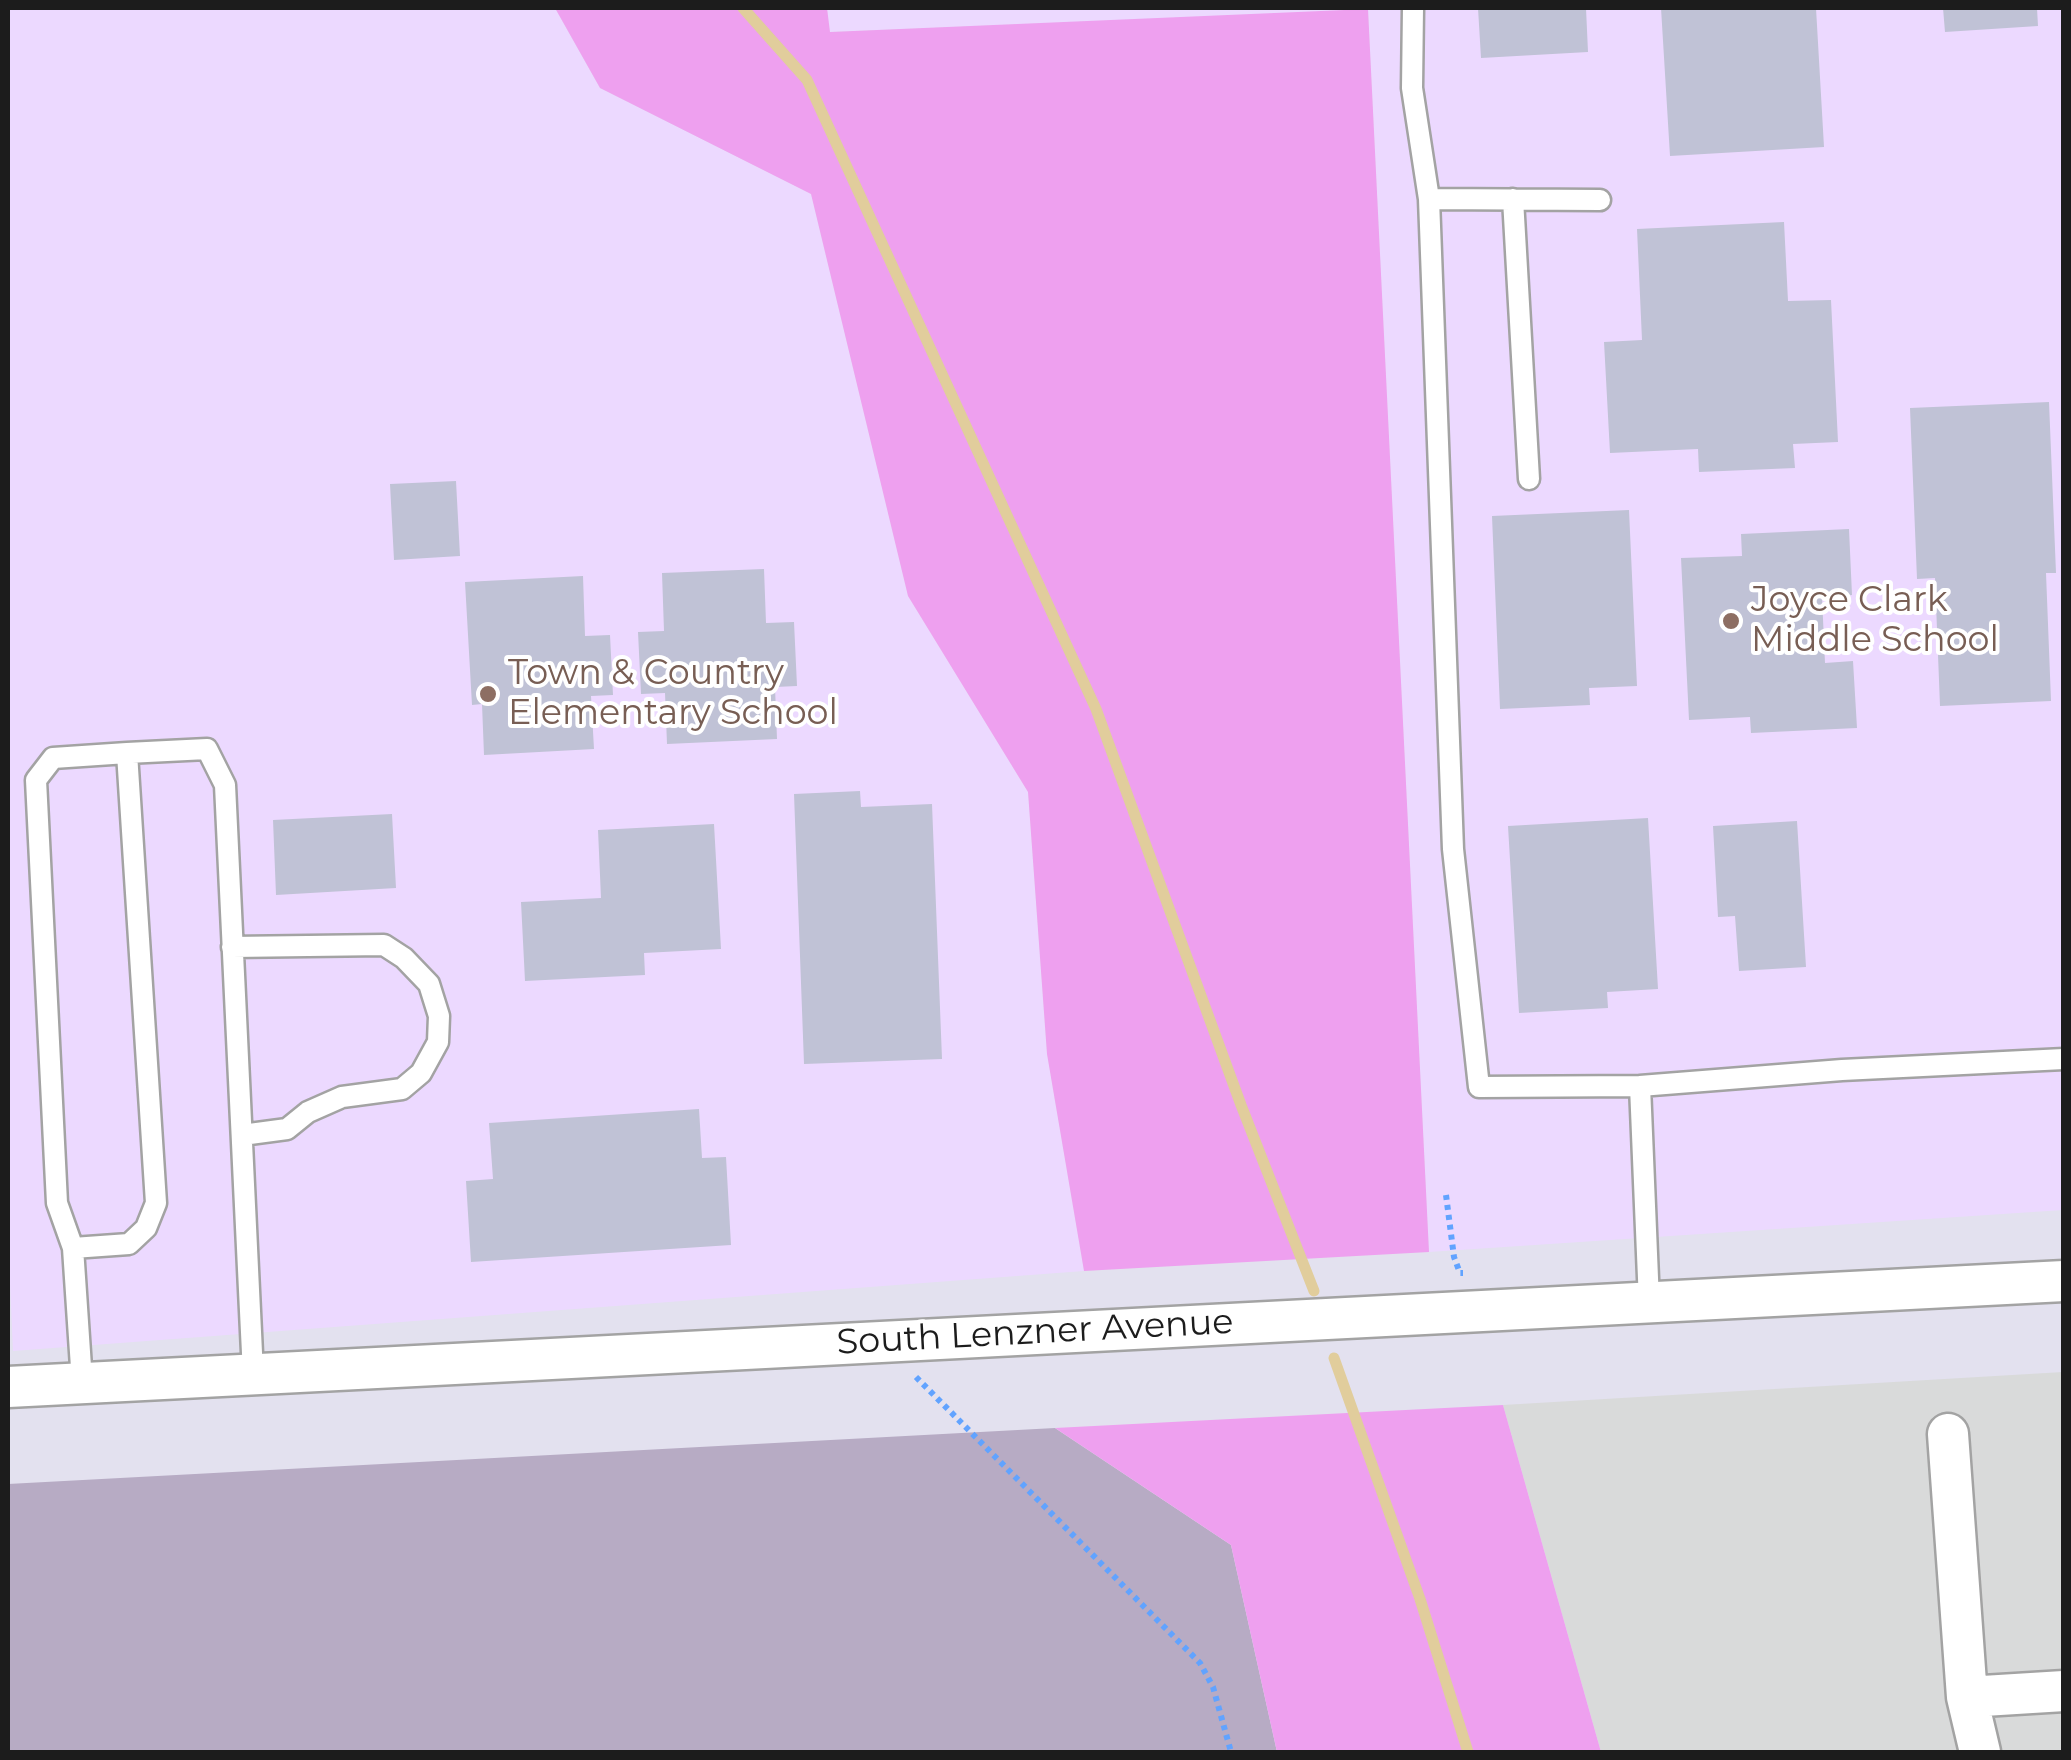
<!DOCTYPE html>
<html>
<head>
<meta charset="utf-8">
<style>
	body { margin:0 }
	#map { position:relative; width:2071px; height:1760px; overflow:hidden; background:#e3e1ef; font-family:Montserrat,sans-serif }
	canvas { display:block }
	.frame { position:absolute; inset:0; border:10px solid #1c1c1c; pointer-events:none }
</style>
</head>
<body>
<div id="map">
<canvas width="2071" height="1760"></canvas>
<div class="frame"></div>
</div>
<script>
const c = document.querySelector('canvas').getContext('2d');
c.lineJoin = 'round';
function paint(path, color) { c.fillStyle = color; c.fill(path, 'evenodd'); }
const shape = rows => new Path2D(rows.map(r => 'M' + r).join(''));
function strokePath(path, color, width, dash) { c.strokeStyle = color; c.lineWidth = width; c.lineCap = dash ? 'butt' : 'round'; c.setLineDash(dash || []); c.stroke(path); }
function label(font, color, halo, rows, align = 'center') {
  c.font = font + ' Montserrat,sans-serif'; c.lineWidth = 8; c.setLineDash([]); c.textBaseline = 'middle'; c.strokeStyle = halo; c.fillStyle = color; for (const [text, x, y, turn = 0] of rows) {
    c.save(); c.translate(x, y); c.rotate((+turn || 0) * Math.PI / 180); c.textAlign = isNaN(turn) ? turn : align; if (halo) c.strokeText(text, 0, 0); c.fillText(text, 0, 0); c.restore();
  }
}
const residential = shape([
	[2063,1372,2063,1752,1601,1752,1503,1405]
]);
const education = shape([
	[8,8,555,8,600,88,811,194,908,596,1028,792,1047,1054,1084,1271,13,1351,8,1239],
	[827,8,2063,8,2063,1210,1429,1252,1368,10,829,32]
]);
const construction = shape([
	[1055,1428,1231,1545,1277,1752,8,1752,8,1484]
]);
const grass = shape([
	[555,8,827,8,830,32,1368,9,1429,1252,1084,1271,1047,1054,1028,792,908,596,811,194,600,88],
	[1503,1405,1601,1752,1277,1752,1231,1545,1055,1428]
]);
const stream = shape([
	[743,8,807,80,1096,709,1241,1105,1314,1291],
	[1334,1358,1420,1599,1468,1752]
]);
const building = shape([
	[1478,8,1586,8,1588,52,1481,58],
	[1661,8,1816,8,1824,147,1670,156],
	[1943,8,2037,8,2038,26,1945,32],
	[1784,222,1788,301,1831,300,1838,442,1793,444,1795,468,1699,472,1698,449,1610,453,1604,342,1642,340,1637,229],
	[2049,402,2056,573,2046,573,2051,701,1940,706,1935,578,1917,579,1910,408],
	[456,481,460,556,394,560,390,484],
	[1629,510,1637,686,1589,688,1590,705,1500,709,1492,516],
	[1849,529,1852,595,1822,597,1825,663,1853,661,1857,728,1751,733,1750,717,1689,720,1681,558,1742,556,1741,534],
	[764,569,766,623,794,622,797,686,775,687,777,739,667,744,665,693,641,694,638,632,664,631,662,573],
	[583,576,585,636,610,635,613,695,591,696,594,749,484,755,482,704,472,705,465,582],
	[860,791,861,807,932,804,942,1059,804,1064,794,794],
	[392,814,396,888,276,895,273,820],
	[1648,818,1658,989,1607,992,1608,1008,1519,1013,1508,826],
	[1797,821,1806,967,1739,971,1735,916,1718,917,1713,826],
	[714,824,721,949,644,953,645,975,525,981,521,902,601,898,598,830],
	[699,1109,702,1158,726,1157,731,1245,471,1262,466,1181,493,1179,489,1123]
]);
const path = shape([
	[1446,1195,1454,1257,1460,1273,1463,1273],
	[916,1377,1200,1663,1213,1687,1231,1752]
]);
const lane = shape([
	[1413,8,1412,88,1429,199,1453,849,1479,1087,1640,1086,1649,1302],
	[1429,199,1600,200],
	[1513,199,1529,479],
	[232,947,384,945,404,958,429,984,439,1016,438,1042,421,1073,402,1089,342,1097,308,1112,287,1129,242,1135],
	[1640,1086,1842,1070,2064,1059],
	[73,1248,129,1244,146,1228,156,1203,127,753],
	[82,1382,73,1248,57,1203,36,780,53,758,127,753,207,749,225,785,253,1374]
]);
const street = shape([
	[8,1387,2064,1281],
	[1948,1434,1967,1697,1980,1752],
	[1967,1697,2064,1691]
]);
const markers = [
	[1731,621,10,"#8d6e63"],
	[488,694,10,"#8d6e63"]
];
const educationNames = [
	["Joyce Clark",1751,601],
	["Middle School",1751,641],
	["Town & Country",508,674],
	["Elementary School",508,714]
];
const streetNames = [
	["South Lenzner Avenue",1035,1333,-3]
];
paint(residential, '#d9dada');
paint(education, '#ecd9ff');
paint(construction, '#b7abc4');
paint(grass, '#eea0ef');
strokePath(stream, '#e1cd9c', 11);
paint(building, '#c0c2d6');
strokePath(lane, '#a3a3a3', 25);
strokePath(street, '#a3a3a3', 45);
strokePath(path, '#61a3ff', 6, [5, 5]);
strokePath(lane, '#fff', 20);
strokePath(street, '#fff', 40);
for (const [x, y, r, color] of markers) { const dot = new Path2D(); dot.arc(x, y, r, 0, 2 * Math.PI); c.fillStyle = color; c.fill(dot); strokePath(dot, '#fff', 4); }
label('35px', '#785e54', '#fff', educationNames, 'left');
label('35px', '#1c1c1c', '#fff', streetNames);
</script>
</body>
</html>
